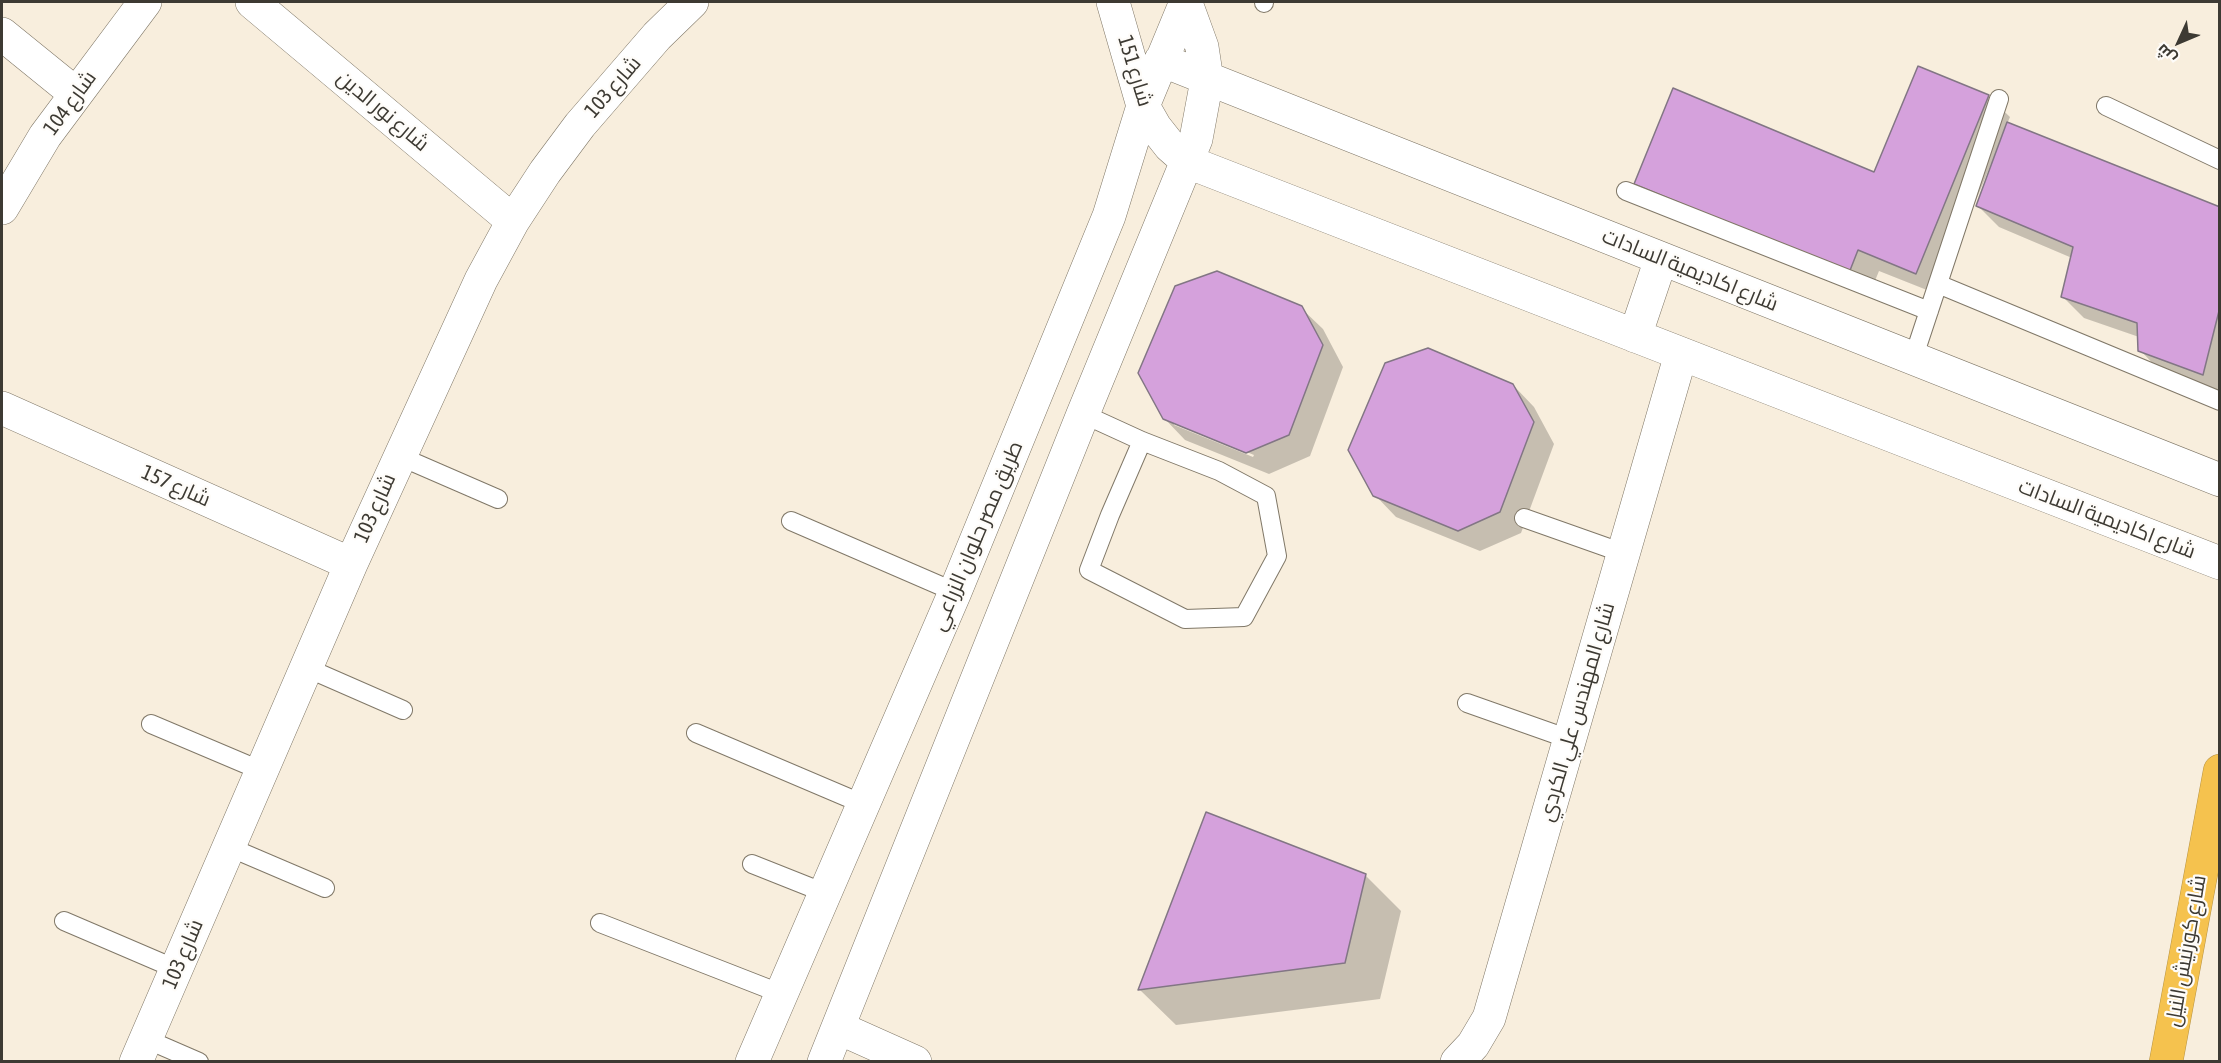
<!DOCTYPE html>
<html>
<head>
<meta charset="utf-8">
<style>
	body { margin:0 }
	#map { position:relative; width:2221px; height:1063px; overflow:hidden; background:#f8eedd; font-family:"Asap Condensed",Cairo,sans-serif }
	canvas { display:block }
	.frame { position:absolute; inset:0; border:3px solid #3d3a33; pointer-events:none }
	.north { position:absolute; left:2149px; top:12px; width:60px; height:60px; -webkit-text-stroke:4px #fefcf9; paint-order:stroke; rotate:226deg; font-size:16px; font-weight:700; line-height:24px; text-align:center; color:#3d3a33 }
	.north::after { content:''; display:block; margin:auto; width:21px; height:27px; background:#3d3a33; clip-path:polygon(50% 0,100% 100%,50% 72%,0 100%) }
</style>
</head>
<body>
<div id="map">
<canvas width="2221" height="1063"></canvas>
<div class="frame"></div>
<div class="north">ش</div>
</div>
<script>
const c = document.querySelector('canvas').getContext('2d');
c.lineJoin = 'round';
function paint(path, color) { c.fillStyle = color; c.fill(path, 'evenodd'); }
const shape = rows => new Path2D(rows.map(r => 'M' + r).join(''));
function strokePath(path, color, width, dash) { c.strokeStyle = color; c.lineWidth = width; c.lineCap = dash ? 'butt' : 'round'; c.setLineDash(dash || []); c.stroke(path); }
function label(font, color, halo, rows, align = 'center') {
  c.font = font + ' "Asap Condensed",Cairo,sans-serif'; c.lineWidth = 4.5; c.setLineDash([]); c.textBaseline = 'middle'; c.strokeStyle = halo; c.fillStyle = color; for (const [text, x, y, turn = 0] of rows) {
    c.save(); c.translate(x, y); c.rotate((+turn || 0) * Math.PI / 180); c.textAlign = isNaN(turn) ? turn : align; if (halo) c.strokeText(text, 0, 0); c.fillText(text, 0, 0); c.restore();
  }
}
const shadow = shape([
	[1988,96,2010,117,2007,124,2220,209,2220,393,2161,372,2140,350,2139,337,2084,318,2063,297,2072,258,1999,227,1978,206,1993,165,1991,164,1937,294,1879,271,1870,293,1657,205,1635,184,1875,174],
	[1301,308,1323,329,1343,367,1310,456,1269,474,1185,440,1164,418],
	[1174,422,1254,455,1253,457,1174,425],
	[1513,385,1534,407,1554,444,1521,533,1480,551,1396,517,1375,495],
	[1365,875,1401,911,1380,999,1176,1025,1140,990]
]);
const building = shape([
	[1918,66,1989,95,1916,274,1858,250,1849,273,1634,184,1673,88,1874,172,1918,66],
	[2007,122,2220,207,2220,307,2203,375,2138,351,2137,323,2061,297,2073,247,1976,206,2007,122],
	[1217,271,1302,306,1323,345,1289,435,1246,453,1163,419,1138,373,1175,286,1217,271],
	[1428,348,1513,384,1534,422,1500,512,1458,531,1373,496,1348,450,1385,363,1428,348],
	[1206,812,1366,874,1345,963,1138,990,1206,812]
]);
const lane = shape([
	[1264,3,1264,2],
	[2106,106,2220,160],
	[1626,191,1929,311],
	[1938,284,2220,401],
	[1913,359,1999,99],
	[1083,414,1142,441,1219,471,1266,496,1277,556,1244,617,1185,619,1089,570,1110,515,1142,441],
	[399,456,498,499],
	[1524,518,1623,553],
	[791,521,955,592],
	[307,668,403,710],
	[1467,703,1569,739],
	[151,724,262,771],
	[696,733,863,804],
	[229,847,325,888],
	[752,864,825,893],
	[64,921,176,969],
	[600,923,782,994],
	[146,1039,199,1062]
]);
const street = shape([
	[252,2,513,221],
	[2,34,76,94],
	[2,208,45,136,145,2],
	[2,408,351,564],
	[839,1028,915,1062],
	[136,1062,351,564,481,280,513,221,545,172,580,125,657,36,692,2],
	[1457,1062,1473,1045,1489,1018,1681,354]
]);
const secondary = shape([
	[1113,2,1143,106,1155,127,1170,146,1188,162,2220,563],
	[1161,60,2220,480],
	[1635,336,1661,259],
	[752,1062,955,592,1109,216,1143,106,1186,2],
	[824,1062,1083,414,1196,139,1207,80,1202,47,1186,3]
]);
const highway = shape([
	[2166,1062,2220,771]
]);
const streetNames = [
	["شارع 151",1135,71,73],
	["شارع 103",613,87,-49],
	["شارع 104",70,103,-54],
	["شارع نور الدين",383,111,40],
	["شارع اكاديمية السادات",1690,270,22],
	["شارع 157",176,486,24],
	["شارع 103",375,508,-66],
	["شارع اكاديمية السادات",2107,519,21],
	["طريق مصر حلوان الزراعي",977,536,-67],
	["شارع المهندس علي الكردي",1577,712,-74],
	["شارع كورنيش النيل",2186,951,-80],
	["شارع 103",183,954,-67]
];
paint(shadow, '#0003');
paint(building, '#d5a1dc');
strokePath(building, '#827684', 1.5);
strokePath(lane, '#807868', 20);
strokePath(street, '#807868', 34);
strokePath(secondary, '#807868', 34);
strokePath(highway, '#b59245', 34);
strokePath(lane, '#fff', 18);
strokePath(street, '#fff', 33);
strokePath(secondary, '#fff', 33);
strokePath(highway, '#f5c24e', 33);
label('21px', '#3d3a33', '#fefcf9', streetNames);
</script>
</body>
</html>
